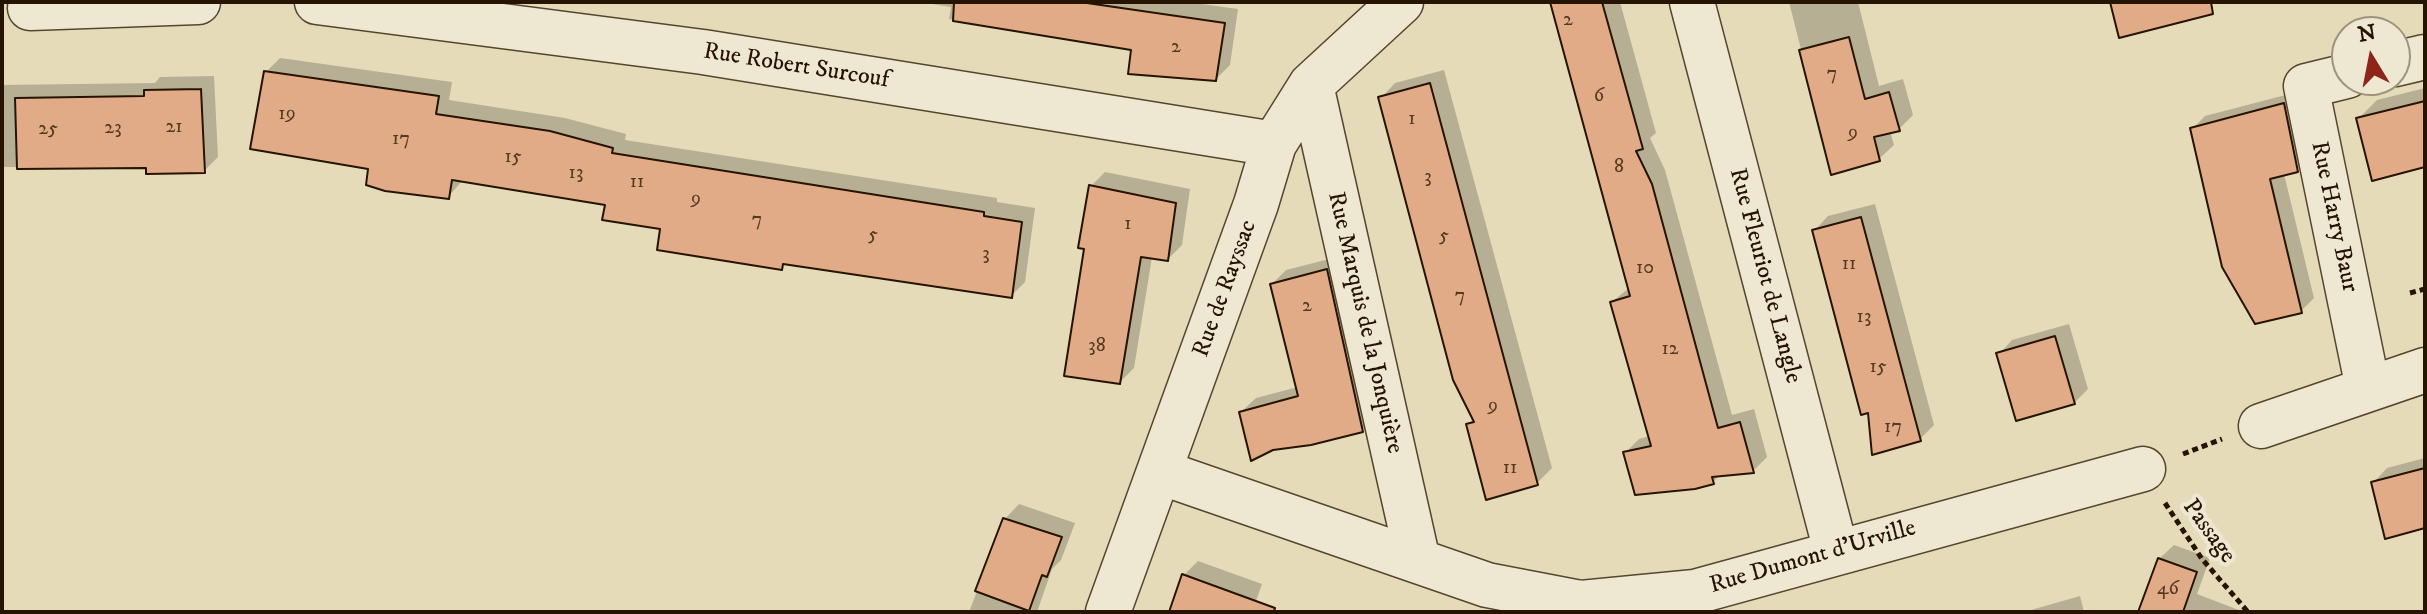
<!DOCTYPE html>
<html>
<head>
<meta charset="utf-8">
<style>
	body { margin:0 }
	#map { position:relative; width:2427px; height:614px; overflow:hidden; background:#e5dbb9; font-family:"IM FELL DW Pica",serif }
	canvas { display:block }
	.frame { position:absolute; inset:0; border:4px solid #261400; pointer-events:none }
	.north { position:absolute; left:2331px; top:16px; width:80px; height:80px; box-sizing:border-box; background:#eee8d2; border:2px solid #9e937e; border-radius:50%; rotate:350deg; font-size:22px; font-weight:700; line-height:32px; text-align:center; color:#261400 }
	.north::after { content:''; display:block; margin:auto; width:28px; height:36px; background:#8f2418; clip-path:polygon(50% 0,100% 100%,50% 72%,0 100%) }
</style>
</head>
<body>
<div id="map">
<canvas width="2427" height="614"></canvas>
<div class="frame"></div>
<div class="north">N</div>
</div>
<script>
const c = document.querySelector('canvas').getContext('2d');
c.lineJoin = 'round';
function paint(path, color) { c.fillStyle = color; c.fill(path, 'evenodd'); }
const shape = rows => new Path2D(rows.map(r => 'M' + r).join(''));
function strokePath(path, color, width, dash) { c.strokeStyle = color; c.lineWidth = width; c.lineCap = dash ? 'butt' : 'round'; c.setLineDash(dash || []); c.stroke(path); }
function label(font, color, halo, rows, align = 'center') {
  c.font = font + ' "IM FELL DW Pica",serif'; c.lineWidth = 8; c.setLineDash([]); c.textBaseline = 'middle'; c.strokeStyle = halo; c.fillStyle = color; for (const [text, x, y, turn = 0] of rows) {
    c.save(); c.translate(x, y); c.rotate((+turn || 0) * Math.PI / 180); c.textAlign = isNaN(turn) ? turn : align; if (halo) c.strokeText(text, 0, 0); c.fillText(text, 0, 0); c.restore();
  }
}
const shadow = shape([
	[920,2,1188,2,1238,9,1230,65,1216,79,1134,48,949,19,951,7],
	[1552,2,1620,2,1656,133,1650,138,1665,170,1732,415,1754,409,1767,457,1753,471,1721,474,1713,482,1625,453,1639,439,1650,436,1612,302,1630,287],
	[1789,2,1858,2,1879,86,1903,79,1913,115,1899,129,1890,131,1894,145,1879,159,1832,172],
	[280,58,452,82,449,100,565,118,626,134,625,140,997,198,997,202,1035,208,1025,282,1011,296,787,262,781,268,662,227,607,203,463,180,448,197,370,168,266,72],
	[1444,70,1552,468,1537,483,1488,497,1468,424,1474,418,1381,98,1395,83],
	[214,76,218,157,204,171,148,166,2,167,2,85,155,83,160,77],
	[2425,88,2425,165,2358,119,2377,100],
	[2297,92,2310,157,2297,170,2284,174,2314,298,2301,311,2192,129,2205,116],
	[1105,172,1190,189,1182,245,1168,259,1152,257,1134,368,1120,382,1086,247,1091,186],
	[1875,204,1934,425,1920,439,1870,410,1814,231,1828,216],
	[1341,256,1377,415,1362,430,1241,412,1256,398,1298,387,1272,284,1286,270],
	[2069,324,2088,389,2074,403,1999,354,2012,340],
	[2425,458,2425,526,2373,483,2387,468],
	[1019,504,1075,523,1061,560,1052,569,1037,612,969,612,1005,519],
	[2174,545,2210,558,2197,594,2244,612,2140,612,2159,559],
	[1198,561,1262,584,1252,612,1171,612,1184,575],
	[2080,596,2084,612,2024,612]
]);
const building = shape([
	[954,2,1080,2,1225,23,1216,81,1128,74,1131,50,953,21,954,2],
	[1550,2,1602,2,1643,149,1636,151,1652,184,1718,428,1740,422,1754,473,1712,477,1714,484,1695,489,1635,495,1623,452,1651,446,1610,302,1630,296,1550,2],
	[2110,2,2211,2,2213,14,2119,38,2110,2],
	[1849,37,1865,99,1889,92,1900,131,1874,137,1880,161,1831,175,1799,50,1849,37],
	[264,71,439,96,436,114,550,131,613,148,612,153,984,212,984,216,1022,222,1012,298,783,264,782,270,657,250,660,229,602,220,605,205,452,180,449,199,385,191,366,185,368,169,250,149,264,71],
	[1430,83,1538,485,1486,500,1466,424,1474,422,1453,380,1378,97,1430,83],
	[201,89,205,173,146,174,146,168,17,169,15,98,144,96,144,90,201,89],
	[2425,101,2425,167,2372,181,2356,118,2425,101],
	[2284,103,2298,172,2270,179,2302,313,2255,324,2222,267,2190,128,2284,103],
	[1089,185,1176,203,1168,261,1141,257,1120,384,1064,376,1084,249,1078,248,1089,185],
	[1861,217,1921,441,1872,455,1868,413,1861,415,1812,230,1861,217],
	[1327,269,1363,432,1311,445,1273,450,1251,461,1239,412,1298,396,1270,284,1327,269],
	[2055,336,2075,404,2016,421,1996,353,2055,336],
	[2425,468,2425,528,2385,539,2371,482,2425,468],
	[1003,518,1062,537,1047,577,1042,575,1029,611,975,591,1003,518],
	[2158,558,2197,572,2183,612,2138,612,2158,558],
	[1182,574,1275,608,1274,612,1169,612,1182,574]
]);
const path = shape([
	[2410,293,2425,289],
	[2183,454,2222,439],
	[2165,503,2202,559,2248,612]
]);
const minor = shape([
	[317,2,703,52,1274,144],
	[1692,2,1836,551],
	[30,8,198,2],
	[2395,64,2425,57],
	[2347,76,2306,86,2368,388],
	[1311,85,1418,561],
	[2261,426,2425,370],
	[1160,472,1487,585,1581,603,1695,592,2143,469],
	[1108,612,1256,204,1274,144,1311,85,1401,2]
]);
const numberNames = [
	["2",1568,21],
	["2",1176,48],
	["7",1832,75],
	["6",1599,97],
	["19",287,115],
	["1",1412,120],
	["21",174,128],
	["23",113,129],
	["25",48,130],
	["9",1853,134],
	["17",401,140],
	["15",513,158],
	["8",1619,168],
	["13",576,174],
	["3",1428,178],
	["11",637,183],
	["9",696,200],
	["7",757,221],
	["1",1128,225],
	["5",873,236],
	["5",1444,237],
	["3",986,255],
	["11",1849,265],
	["10",1645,269],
	["7",1460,297],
	["2",1307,307],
	["13",1864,318],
	["38",1097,347],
	["12",1670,350],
	["15",1878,368],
	["9",1493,407],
	["17",1893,428],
	["11",1510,469],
	["46",2168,590]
];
const streetNames = [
	["Rue Robert Surcouf",796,67,9],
	["Rue Harry Baur",2333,217,78],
	["Rue Fleuriot de Langle",1764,276,75],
	["Rue de Rayssac",1226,289,-70],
	["Rue Marquis de la Jonquière",1364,323,77],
	["Passage",2208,532,54],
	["Rue Dumont d'Urville",1813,558,-16]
];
paint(shadow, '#0003');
paint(building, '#e2ab87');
strokePath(building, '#261400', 2);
strokePath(minor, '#56462e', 47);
strokePath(path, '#261400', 5, [6, 4]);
strokePath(minor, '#eee8d2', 44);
label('20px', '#553a22', null, numberNames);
label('24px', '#261400', '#eee8d2', streetNames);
</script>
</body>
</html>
